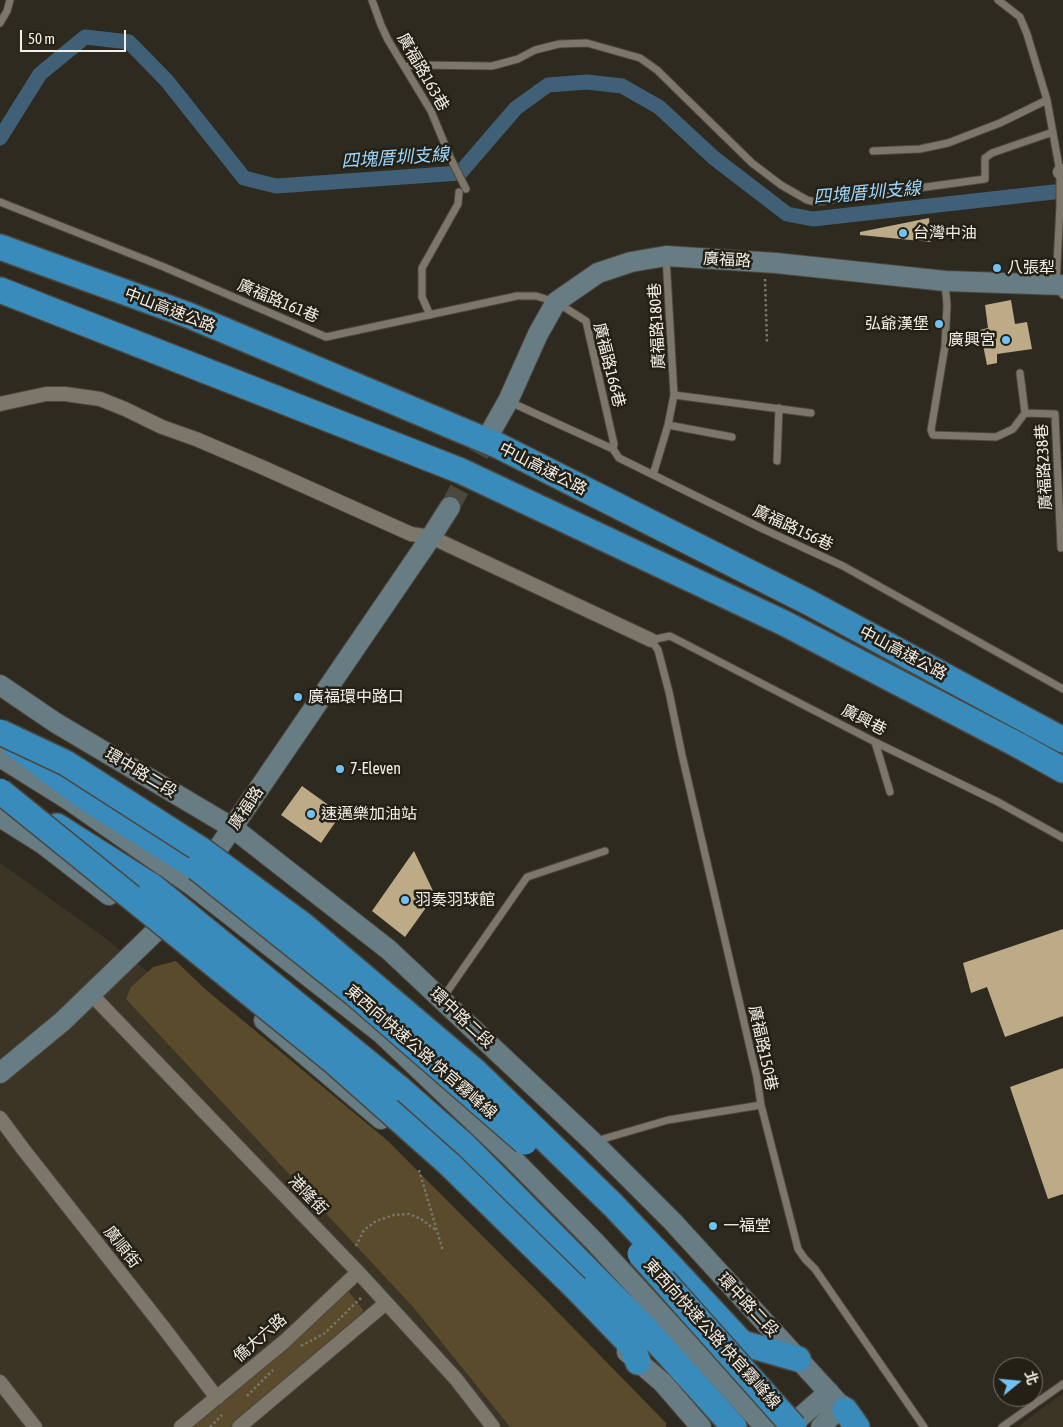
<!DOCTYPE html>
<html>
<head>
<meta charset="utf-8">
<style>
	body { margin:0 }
	#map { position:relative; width:1063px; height:1427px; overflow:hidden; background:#2e2a1f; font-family:"Asap Condensed","Noto Sans TC",sans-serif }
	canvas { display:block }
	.north { position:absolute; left:993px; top:1357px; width:50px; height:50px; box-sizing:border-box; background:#252016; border:1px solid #77736a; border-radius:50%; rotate:73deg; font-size:14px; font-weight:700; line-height:20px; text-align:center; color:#f2efe8 }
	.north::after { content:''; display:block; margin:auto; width:18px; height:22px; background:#72c1f5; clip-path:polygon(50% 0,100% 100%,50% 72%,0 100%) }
	.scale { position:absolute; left:20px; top:30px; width:106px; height:22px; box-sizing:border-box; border:2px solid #f2efe8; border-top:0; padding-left:6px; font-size:15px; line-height:18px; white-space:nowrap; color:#f2efe8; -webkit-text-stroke:4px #252016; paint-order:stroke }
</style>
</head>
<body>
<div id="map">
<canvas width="1063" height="1427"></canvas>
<div class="north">北</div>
<div class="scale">50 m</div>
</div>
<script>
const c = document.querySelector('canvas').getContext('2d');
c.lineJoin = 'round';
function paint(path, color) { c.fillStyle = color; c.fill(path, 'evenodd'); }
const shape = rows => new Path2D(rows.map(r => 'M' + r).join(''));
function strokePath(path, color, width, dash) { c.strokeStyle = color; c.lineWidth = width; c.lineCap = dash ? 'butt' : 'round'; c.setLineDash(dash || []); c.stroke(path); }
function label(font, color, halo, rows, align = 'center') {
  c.font = font + ' "Asap Condensed","Noto Sans TC",sans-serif'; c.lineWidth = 5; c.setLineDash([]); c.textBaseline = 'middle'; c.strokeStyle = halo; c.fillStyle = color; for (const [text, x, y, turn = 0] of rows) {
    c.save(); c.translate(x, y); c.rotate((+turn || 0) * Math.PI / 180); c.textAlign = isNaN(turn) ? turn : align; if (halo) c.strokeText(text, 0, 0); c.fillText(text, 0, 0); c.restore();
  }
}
const built = shape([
	[0,863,101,935,168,987,650,1427,0,1427],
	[1063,1393,1063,1427,1017,1427]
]);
const green = shape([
	[176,961,205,989,388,1141,550,1304,666,1423,666,1427,510,1427,414,1308,126,999,131,987,153,967],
	[344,1291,349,1292,363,1310,362,1315,230,1427,189,1427]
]);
const canal = shape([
	[0,138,40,74,85,37,129,42,167,81,244,178,276,186,460,173,516,108,548,85,587,82,622,86,659,107,714,158,787,214,813,219,1063,191]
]);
const building = shape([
	[929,218,931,242,860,235,860,232],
	[1011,300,1015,324,1027,322,1032,349,997,354,997,363,987,365,980,330,988,328,985,305],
	[302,786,341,814,321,843,281,815],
	[414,851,435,895,405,937,372,911],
	[1063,929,1063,1016,1005,1037,987,987,971,993,963,963],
	[1063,1068,1063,1194,1048,1199,1010,1087]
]);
const secondaryTunnel = shape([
	[450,507,486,440]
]);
const path = shape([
	[765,279,767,343],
	[419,1170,443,1251],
	[356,1246,364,1230,376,1221,394,1215,409,1214,421,1219,437,1231],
	[301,1346,325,1333,362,1297],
	[247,1396,273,1370],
	[210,1427,222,1415]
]);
const lane = shape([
	[372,0,381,25,388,40,431,111,450,157,466,189],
	[998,0,1020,17,1027,34,1047,100,1060,172,1060,206,1056,284,1063,295],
	[0,23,7,11,10,0],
	[405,67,414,65,492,66,518,59,535,50,559,44,587,43,640,58,657,70,752,163,781,185,807,200,815,202,985,179,985,158,992,153,1053,132],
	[873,151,920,149,948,143,1000,123,1047,100],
	[0,202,164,267,326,337,517,296,536,296,556,302,586,321,614,444,613,449],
	[945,283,947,305,945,346,931,430,933,435,996,437,1013,429,1025,413,1020,373],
	[430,315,422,297,422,268,458,204,459,192],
	[674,395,811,413],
	[510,402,613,449,619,458,763,529,843,566,1063,689],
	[1025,413,1055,414,1061,548],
	[668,425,732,437],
	[777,461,779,408],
	[653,475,668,425,674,395,666,257],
	[875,742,890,792],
	[442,999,527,877,605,851],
	[596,1141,668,1120,761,1105],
	[924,1427,815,1269,805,1259,798,1249,761,1105,757,1078,682,755,669,692,658,650,651,640,670,636,875,742,998,802,1063,838],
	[1002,1427,1063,1384]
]);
const street = shape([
	[1060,172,1063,171],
	[0,404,46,394,65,394,100,399,125,409,162,427,196,439,264,468,411,534,431,537,651,640],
	[91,994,358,1272,456,1379,493,1427],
	[0,1118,23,1149,163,1327,217,1398],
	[0,1382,35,1427],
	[181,1427,285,1341,358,1272],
	[239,1427,386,1303]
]);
const secondary = shape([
	[486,440,508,401,538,334,556,302,598,273,631,262,666,256,776,263,945,281,1063,285],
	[0,685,56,723,233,828,389,950,593,1142,673,1222,854,1420],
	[0,757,69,800,193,886,381,1033,509,1155,594,1241,765,1427],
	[0,817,43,844,109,895],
	[204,869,431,537,450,507],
	[264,1020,381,1119],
	[0,1073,63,1021,156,931,172,912],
	[627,1352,663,1383,701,1427],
	[789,1427,829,1392],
	[821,1427,842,1405]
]);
const highway = shape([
	[0,247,188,315,499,446,810,603,1063,740],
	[0,290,461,471,784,623,1018,745,1063,770],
	[15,745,83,796,197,868],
	[57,826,152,886],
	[399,1088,465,1146,641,1324,734,1427],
	[666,1261,742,1343,798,1359],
	[576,1288,633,1347,638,1362],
	[845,1410,857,1427]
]);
const highwayBridge = shape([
	[0,732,66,763,203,851,303,925,476,1072,613,1205,666,1261],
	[0,791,332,1060,449,1164,576,1288],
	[197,868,355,994,525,1142],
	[152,886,399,1088],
	[640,1254,794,1427]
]);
const markers = [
	[903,233,5,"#72c1f5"],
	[997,268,5,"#72c1f5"],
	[939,324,5,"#72c1f5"],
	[1006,340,5,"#72c1f5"],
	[298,697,5,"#72c1f5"],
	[340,769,5,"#72c1f5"],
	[311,814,5,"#72c1f5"],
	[405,900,5,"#72c1f5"],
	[713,1226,5,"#72c1f5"]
];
const streetNames = [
	["廣福路163巷",423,72,60],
	["廣福路",727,260,3],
	["廣福路161巷",278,301,23],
	["中山高速公路",170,310,21],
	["廣福路180巷",657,326,-93],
	["廣福路166巷",609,365,76],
	["廣福路238巷",1044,467,-93],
	["中山高速公路",543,469,27],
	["廣福路156巷",793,528,25],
	["中山高速公路",903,653,28],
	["廣興巷",864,720,27],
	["環中路二段",141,773,31],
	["廣福路",246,808,-56],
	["環中路二段",462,1018,43],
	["廣福路150巷",763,1048,78],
	["東西向快速公路 快官霧峰線",421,1052,41],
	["港隆街",308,1195,46],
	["廣順街",122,1247,52],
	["環中路二段",748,1305,47],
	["東西向快速公路 快官霧峰線",712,1334,48],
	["僑大六路",260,1338,-41]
];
const poiNames = [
	["台灣中油",913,233],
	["八張犁",1007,268],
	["弘爺漢堡",929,324,"right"],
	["廣興宮",996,340,"right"],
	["廣福環中路口",308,697],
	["7-Eleven",350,769],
	["速邁樂加油站",321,814],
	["羽奏羽球館",415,900],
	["一福堂",723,1226]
];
const waterNames = [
	["四塊厝圳支線",395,158,-4],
	["四塊厝圳支線",867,193,-5]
];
paint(built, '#3c3424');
paint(green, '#594b2b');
strokePath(canal, '#3f6076', 15);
paint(building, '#bdab88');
strokePath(secondaryTunnel, '#4b483d', 20, [20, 10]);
strokePath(lane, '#4b473f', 9);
strokePath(street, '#4b473f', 16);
strokePath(secondary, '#4b473f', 22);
strokePath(highway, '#4b473f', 28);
strokePath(path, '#79756c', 2.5, [2.5, 2.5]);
strokePath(lane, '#7c766b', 7);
strokePath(street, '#7c766b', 14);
strokePath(secondary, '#687c83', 20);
strokePath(highway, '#398bbc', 25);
strokePath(highwayBridge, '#4b473f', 28, []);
strokePath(highwayBridge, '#398bbc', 25);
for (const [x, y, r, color] of markers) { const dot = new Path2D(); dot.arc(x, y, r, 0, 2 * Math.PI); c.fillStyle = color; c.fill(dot); strokePath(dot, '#252016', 2); }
label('16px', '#f2efe8', '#252016', streetNames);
label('16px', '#f2efe8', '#252016', poiNames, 'left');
label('italic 18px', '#9bd6ff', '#252016', waterNames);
</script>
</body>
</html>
